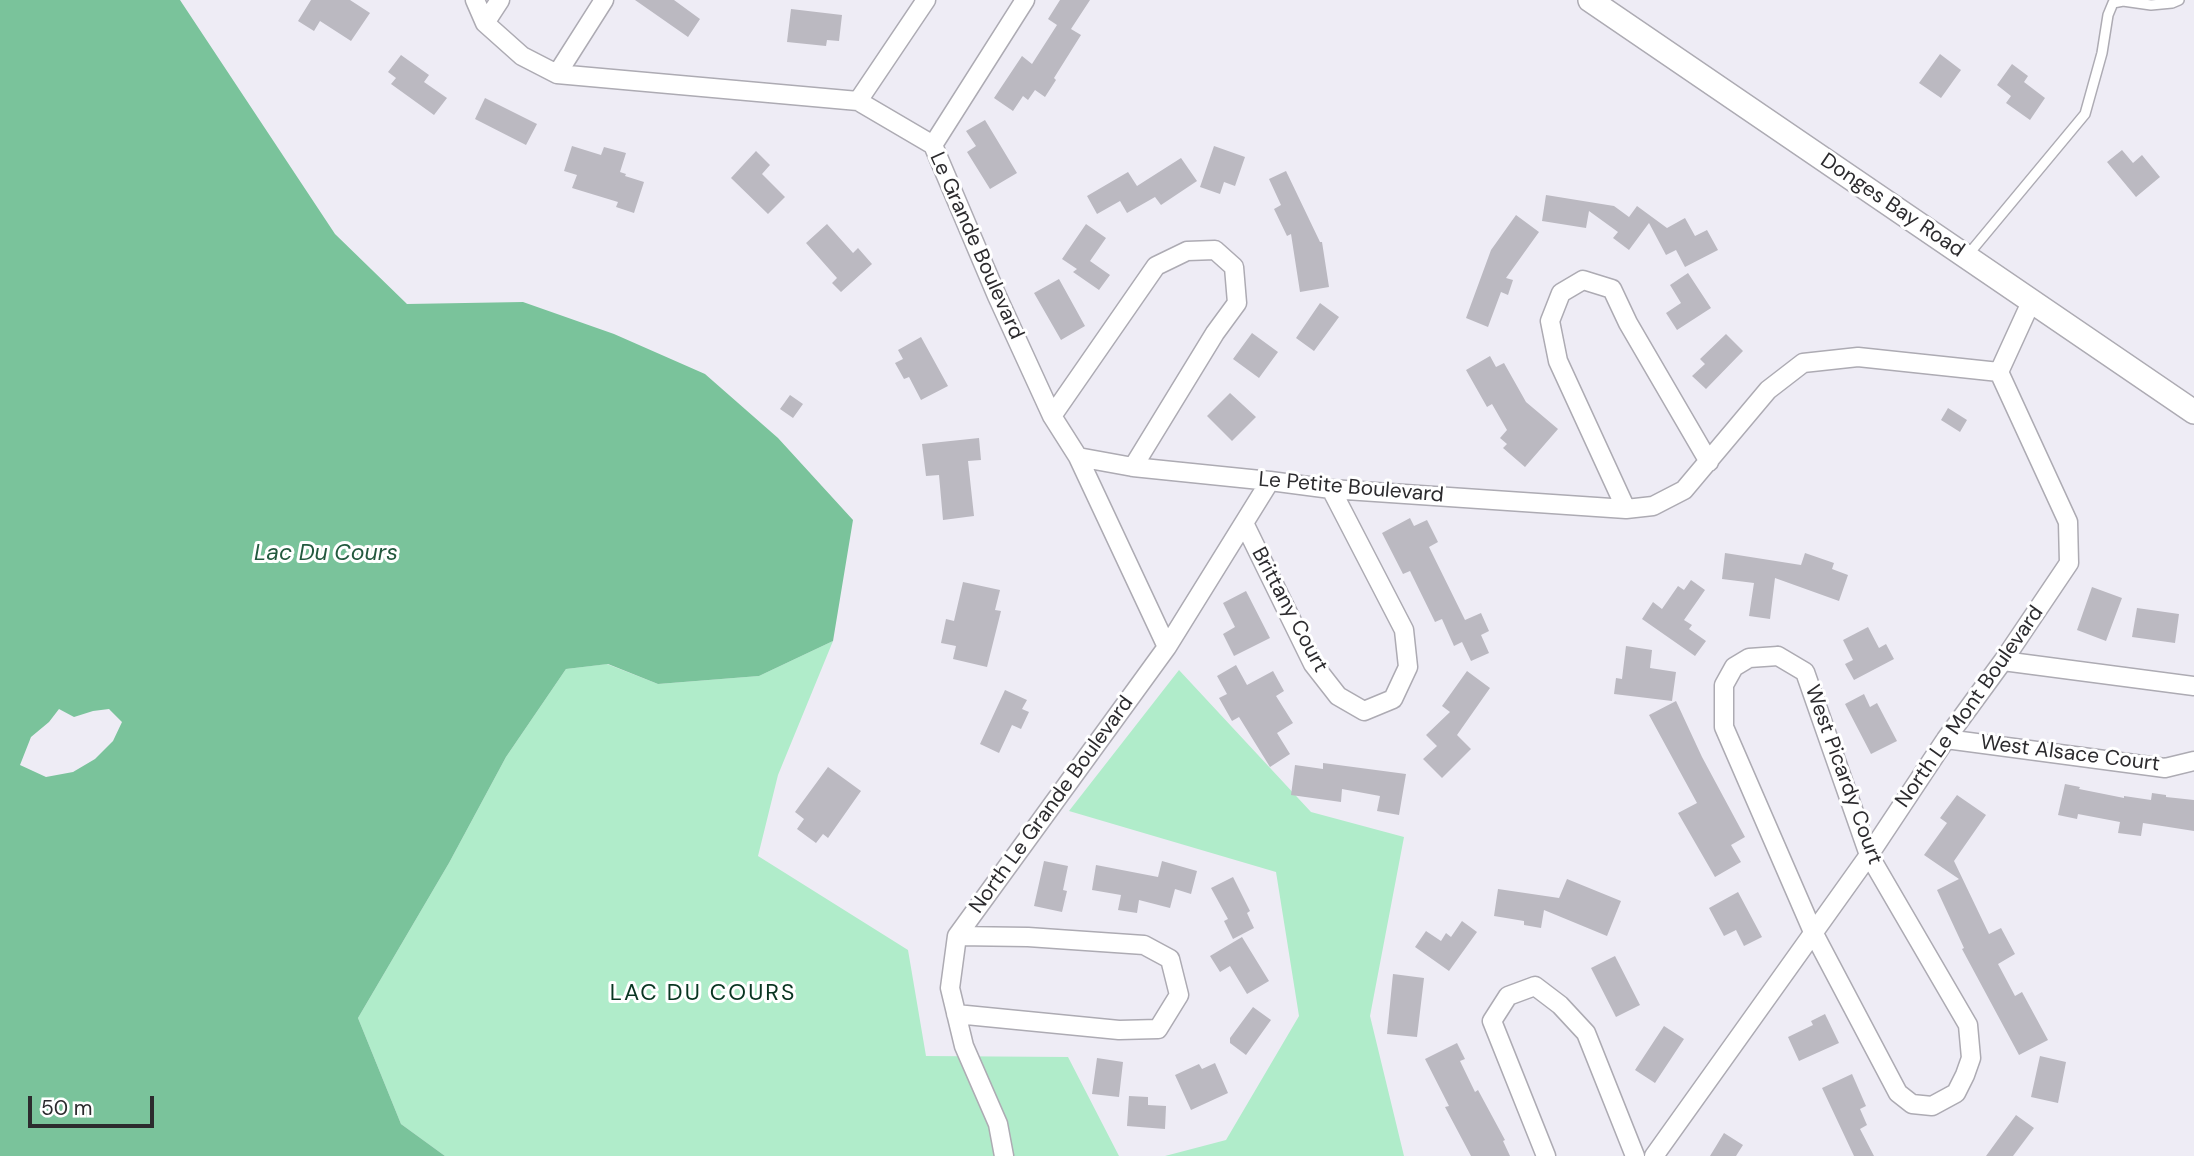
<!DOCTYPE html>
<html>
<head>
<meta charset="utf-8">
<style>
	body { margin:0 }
	#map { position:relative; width:2194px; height:1156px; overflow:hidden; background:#eeecf5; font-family:"DM Sans",sans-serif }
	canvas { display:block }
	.scale { position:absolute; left:28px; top:1096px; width:126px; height:32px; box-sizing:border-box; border:4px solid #2c2b2e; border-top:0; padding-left:9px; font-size:21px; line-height:24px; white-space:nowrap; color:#2c2b2e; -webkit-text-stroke:5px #fff; paint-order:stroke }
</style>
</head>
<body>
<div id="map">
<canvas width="2194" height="1156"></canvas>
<div class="scale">50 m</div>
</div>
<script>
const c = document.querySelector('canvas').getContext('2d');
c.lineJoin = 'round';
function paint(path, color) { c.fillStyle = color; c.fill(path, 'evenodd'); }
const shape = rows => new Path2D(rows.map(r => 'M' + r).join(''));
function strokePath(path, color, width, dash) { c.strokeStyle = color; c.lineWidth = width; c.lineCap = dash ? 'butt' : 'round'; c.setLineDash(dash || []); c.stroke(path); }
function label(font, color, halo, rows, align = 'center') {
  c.font = font + ' "DM Sans",sans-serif'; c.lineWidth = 6; c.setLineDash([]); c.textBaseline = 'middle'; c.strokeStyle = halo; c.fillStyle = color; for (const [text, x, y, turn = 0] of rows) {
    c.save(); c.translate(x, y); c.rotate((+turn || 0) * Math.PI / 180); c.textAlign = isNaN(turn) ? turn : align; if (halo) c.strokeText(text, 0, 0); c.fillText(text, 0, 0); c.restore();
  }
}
const green = shape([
	[833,641,778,775,758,856,908,950,926,1056,1068,1057,1119,1156,445,1156,401,1124,358,1018,449,863,506,757,566,669,607,664,658,684,759,676],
	[1179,670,1311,812,1404,837,1370,1016,1404,1156,1165,1156,1226,1140,1299,1016,1276,872,1069,811]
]);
const water = shape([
	[0,0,180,0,335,234,407,304,523,302,614,334,705,374,778,438,853,520,833,641,759,676,658,684,608,664,566,669,506,757,449,863,358,1018,401,1124,445,1156,0,1156],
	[59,709,74,717,93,711,109,709,122,722,113,741,95,759,73,772,46,777,20,765,31,737,49,722]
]);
const building = shape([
	[311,0,350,0,370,13,351,41,320,21,314,31,298,21],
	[635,0,674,0,700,19,688,37],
	[1060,0,1090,0,1071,29,1081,35,1054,78,1056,80,1045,97,1035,90,1028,100,1023,96,1013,111,994,98,1022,56,1032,64,1057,25,1048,19],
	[791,9,842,15,839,41,827,40,826,46,787,42],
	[1940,54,1961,70,1941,98,1919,83],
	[401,55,429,75,424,82,447,98,434,115,391,84,396,78,388,72],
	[2012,64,2028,76,2024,82,2045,98,2030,120,2006,103,2011,96,1997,85],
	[485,98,537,124,526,145,475,119],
	[985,120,1017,173,990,189,967,152,976,146,966,131],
	[572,146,601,155,604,147,626,153,620,172,626,174,625,176,644,182,634,213,616,207,618,202,572,188,577,175,564,171],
	[1214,146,1245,157,1235,186,1224,182,1220,194,1200,187],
	[2122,150,2133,163,2142,155,2160,177,2136,197,2107,162],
	[756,151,770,165,762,174,785,197,768,214,731,178],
	[1181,158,1197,181,1161,205,1155,197,1127,213,1120,201,1097,214,1087,196,1128,172,1137,186],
	[1286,171,1320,242,1322,242,1329,287,1300,292,1291,234,1287,236,1274,209,1281,205,1269,179],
	[1546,195,1614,206,1629,217,1637,206,1667,228,1685,218,1695,236,1707,230,1718,250,1685,267,1676,250,1666,255,1649,223,1629,250,1613,238,1618,232,1589,211,1586,228,1542,221],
	[1516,215,1539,232,1506,278,1513,280,1508,295,1501,292,1488,327,1466,318,1491,250],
	[827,224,853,253,858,248,872,264,841,292,832,283,837,278,806,243],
	[1086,224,1106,238,1090,261,1110,275,1099,290,1073,272,1077,269,1062,259],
	[1688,273,1711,308,1677,330,1666,313,1681,303,1670,285],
	[1059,279,1085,326,1061,340,1034,293],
	[1320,303,1339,317,1314,351,1296,338],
	[1252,333,1278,352,1259,378,1233,359],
	[1726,334,1743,351,1706,389,1692,376,1705,364,1700,359],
	[921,337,948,386,921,400,909,377,904,379,895,363,903,359,898,350],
	[1490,356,1496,367,1504,363,1526,402,1558,429,1525,467,1503,448,1507,444,1500,438,1507,430,1492,404,1487,407,1466,370],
	[1230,393,1256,417,1232,441,1207,416],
	[790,395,803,404,793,418,780,409],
	[1948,408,1967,420,1960,432,1941,420],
	[979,438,981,460,968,461,974,516,943,520,939,475,926,476,922,444],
	[1410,518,1414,526,1427,520,1438,542,1429,547,1465,620,1481,613,1489,631,1481,635,1489,653,1471,661,1462,642,1454,646,1442,619,1435,622,1410,571,1403,574,1382,533],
	[1725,553,1801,565,1805,553,1834,563,1832,569,1848,575,1839,601,1775,578,1770,619,1749,616,1754,583,1722,579],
	[1691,580,1705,590,1684,620,1692,625,1689,629,1706,641,1695,656,1642,619,1653,602,1662,609,1678,586,1684,590],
	[963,582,1000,590,995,610,1001,611,987,667,953,659,956,646,941,643,946,619,954,621],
	[2092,587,2122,598,2106,641,2077,630],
	[1246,591,1270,638,1234,656,1223,634,1235,627,1223,603],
	[2137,608,2179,614,2175,643,2132,637],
	[1868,627,1879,648,1886,644,1894,659,1854,680,1845,664,1853,660,1843,640],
	[1626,646,1652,650,1650,668,1676,672,1672,701,1614,694,1616,678,1622,679],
	[1236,665,1247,685,1273,671,1284,691,1276,696,1293,723,1277,733,1290,754,1270,767,1239,717,1232,721,1219,698,1227,694,1217,676],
	[1467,671,1490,688,1457,735,1471,749,1442,778,1423,759,1437,746,1426,735,1450,712,1442,706],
	[1005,690,1027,700,1022,709,1029,712,1021,729,1012,725,999,753,980,744],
	[1864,694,1870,707,1877,703,1897,741,1871,754,1845,704],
	[1676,701,1702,757,1745,837,1731,845,1741,862,1715,877,1678,813,1697,803,1649,715],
	[1323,763,1406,774,1399,815,1377,811,1380,796,1342,789,1341,802,1291,795,1295,765,1323,769],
	[828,767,861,791,828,838,823,834,816,843,797,829,804,819,795,812],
	[2065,784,2080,787,2079,789,2124,798,2124,796,2151,800,2152,793,2166,795,2166,797,2194,800,2194,831,2143,823,2141,836,2118,833,2120,822,2078,814,2077,819,2058,815],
	[1957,795,1986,815,1954,861,1989,934,2001,928,2015,954,1998,964,2015,996,2022,992,2048,1040,2019,1055,1962,949,1964,948,1937,890,1959,879,1924,855,1947,823,1940,818],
	[1044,861,1068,866,1063,890,1067,891,1062,912,1034,906],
	[1162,861,1197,871,1191,894,1175,889,1170,908,1139,900,1137,913,1118,910,1121,895,1092,890,1096,865,1158,877],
	[1233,877,1250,911,1247,913,1254,928,1233,939,1224,921,1228,919,1211,888],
	[1567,879,1621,901,1607,936,1544,910,1541,928,1524,925,1524,921,1494,916,1498,889,1559,898],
	[1738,892,1762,937,1744,946,1736,930,1724,936,1709,908],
	[1462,921,1477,932,1449,971,1415,947,1426,931,1441,941,1446,933,1451,937],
	[1242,937,1269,981,1247,994,1230,966,1220,972,1210,956],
	[1615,956,1640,1005,1616,1017,1591,968],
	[1393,974,1424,978,1417,1037,1387,1034],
	[1253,1007,1271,1020,1246,1055,1230,1043,1230,1038],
	[1825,1014,1839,1043,1799,1061,1788,1037,1813,1025,1811,1021],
	[1664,1026,1684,1039,1655,1083,1635,1070],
	[1457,1043,1465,1059,1460,1061,1475,1092,1478,1090,1505,1140,1503,1141,1510,1156,1471,1156,1445,1107,1449,1106,1425,1059],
	[2040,1056,2066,1062,2058,1103,2031,1097],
	[1097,1058,1123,1062,1119,1097,1092,1094],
	[1215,1063,1228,1093,1191,1110,1175,1075,1199,1064,1202,1069],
	[1852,1074,1866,1106,1860,1109,1867,1125,1860,1129,1874,1156,1854,1156,1822,1088],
	[1129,1096,1148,1097,1148,1105,1166,1106,1165,1129,1127,1126],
	[2016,1115,2034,1128,2013,1156,1986,1156],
	[1724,1133,1743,1145,1736,1156,1710,1156]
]);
const service = shape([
	[1967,256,2085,114,2102,53,2108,15,2113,3,2123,1,2151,5,2172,3,2179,0]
]);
const minor = shape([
	[475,0,485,23,522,56,557,74,858,101,933,145,997,296,1052,416,1078,457,1167,647],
	[485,23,500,0],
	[557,74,604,0],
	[858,101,926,0],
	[933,145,1025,0],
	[1052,416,1156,266,1187,251,1215,250,1234,267,1237,303,1215,333,1133,467],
	[1078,457,1133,467,1270,481,1331,489,1626,509,1653,506,1684,490,1768,390,1803,363,1858,357,1999,372,2031,302],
	[1626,509,1558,361,1550,321,1561,293,1583,280,1612,289,1628,323,1709,462],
	[1244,523,1313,664,1338,696,1364,711,1393,699,1408,667,1404,630,1331,489],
	[1778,656,1805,672,1869,855,1968,1025,1971,1058,1965,1075,1956,1093,1932,1106,1912,1104,1898,1093,1813,932,1724,727,1724,685,1734,667,1749,658,1778,656],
	[2003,661,2194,686],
	[1946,739,2165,768,2194,761],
	[956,1014,1119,1030,1158,1029,1179,995,1170,959,1144,945,1028,937,957,936],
	[1004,1156,998,1124,964,1046,950,988,957,936,1167,647,1270,481],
	[1546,1156,1492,1021,1508,996,1535,986,1560,1005,1586,1033,1635,1156],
	[1654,1156,1869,855,1946,739,2003,661,2069,563,2068,522,1999,372]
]);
const tertiary = shape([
	[1590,0,2194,412]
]);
const streetNames = [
	["Donges Bay Road",1892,206,34],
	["Le Grande Boulevard",976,246,66],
	["Le Petite Boulevard",1351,488,5],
	["Brittany Court",1289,610,62],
	["North Le Mont Boulevard",1970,707,-55],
	["West Alsace Court",2070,754,7],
	["West Picardy Court",1843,775,70],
	["North Le Grande Boulevard",1052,805,-54]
];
const waterNames = [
	["Lac Du Cours",326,554]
];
const neighbourhoodNames = [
	["LAC DU COURS",703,994]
];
paint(green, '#b0ecca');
paint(water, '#7ac39b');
paint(building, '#bbb9c1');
strokePath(service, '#adabb3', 12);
strokePath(minor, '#adabb3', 21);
strokePath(tertiary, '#adabb3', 26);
strokePath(service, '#fff', 9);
strokePath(minor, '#fff', 18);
strokePath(tertiary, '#fff', 23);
label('21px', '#2c2b2e', '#fff', streetNames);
label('italic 23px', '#23593e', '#fff', waterNames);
c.letterSpacing = '2px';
label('23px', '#093521', '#fff', neighbourhoodNames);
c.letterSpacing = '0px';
</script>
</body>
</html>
